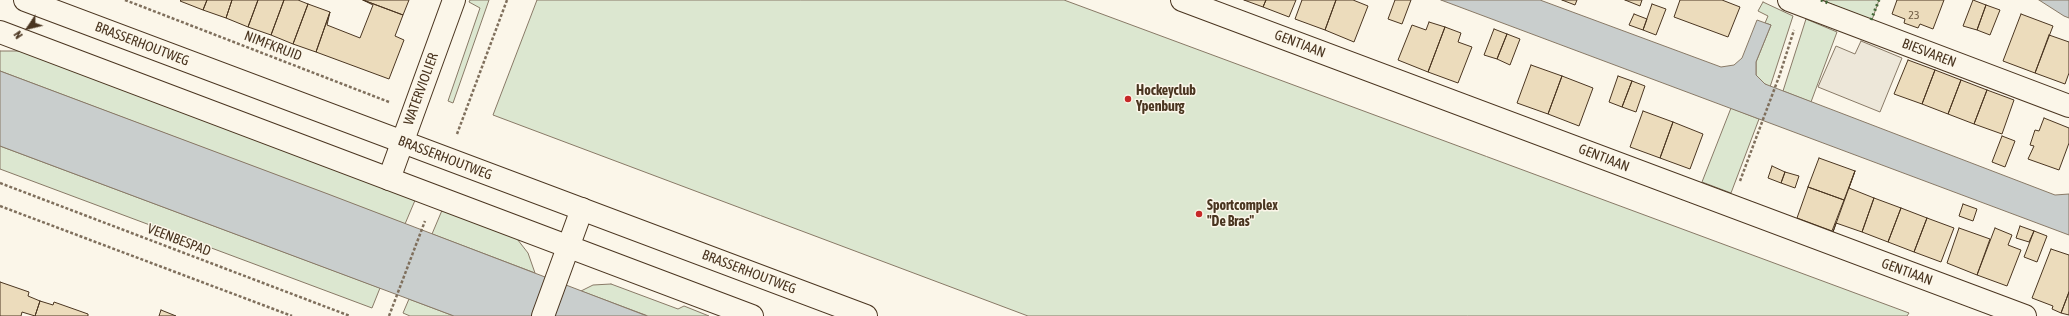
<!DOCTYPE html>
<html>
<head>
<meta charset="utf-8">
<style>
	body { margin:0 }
	#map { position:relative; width:2069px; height:316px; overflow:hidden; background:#fbf6e9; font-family:"Asap Condensed",sans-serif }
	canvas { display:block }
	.north { position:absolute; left:8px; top:8px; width:40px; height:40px; -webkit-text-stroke:3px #fbf6e9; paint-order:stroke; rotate:235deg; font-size:11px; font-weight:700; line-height:16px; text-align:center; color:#4a3520 }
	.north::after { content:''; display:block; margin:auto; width:14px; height:18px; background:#4a3520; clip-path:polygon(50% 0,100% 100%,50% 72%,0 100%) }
</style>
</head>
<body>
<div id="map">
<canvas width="2069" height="316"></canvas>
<div class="north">N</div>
</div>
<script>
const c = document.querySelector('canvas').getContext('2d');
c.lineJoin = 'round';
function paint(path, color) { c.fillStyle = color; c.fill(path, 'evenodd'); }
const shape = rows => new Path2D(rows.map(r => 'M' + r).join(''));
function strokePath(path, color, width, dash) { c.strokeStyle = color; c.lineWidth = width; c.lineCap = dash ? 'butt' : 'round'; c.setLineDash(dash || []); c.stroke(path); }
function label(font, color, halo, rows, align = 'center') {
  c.font = font + ' "Asap Condensed",sans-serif'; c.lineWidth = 3; c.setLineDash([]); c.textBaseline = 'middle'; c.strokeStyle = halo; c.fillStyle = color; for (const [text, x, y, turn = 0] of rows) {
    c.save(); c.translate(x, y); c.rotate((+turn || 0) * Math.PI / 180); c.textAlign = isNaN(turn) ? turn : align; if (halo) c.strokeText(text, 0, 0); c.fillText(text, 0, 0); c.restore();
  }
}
const green = shape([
	[470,0,489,0,453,103,448,101,480,8,469,2,470,0],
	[537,0,1064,0,1909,313,1907,316,1028,316,493,115,537,0],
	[1821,0,1879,0,1872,20,1821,0],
	[1763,2,1793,16,1770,87,1765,84,1756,75,1756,62,1771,25,1765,23,1768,16,1758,11,1763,2],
	[1806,19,1837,32,1811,102,1783,91,1806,19],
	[0,51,25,51,416,198,405,224,0,71,0,51],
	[1731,108,1759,119,1731,193,1702,182,1731,108],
	[0,146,380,288,372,308,0,169,0,146],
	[443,208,514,235,528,253,535,273,432,234,443,208],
	[611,284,678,309,684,306,709,316,648,316,581,291,593,285,611,284],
	[409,299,454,316,410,316,403,313,409,299]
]);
const parking = shape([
	[1861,41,1902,58,1880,112,1818,87,1836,46,1855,54,1861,41]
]);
const water = shape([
	[1441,0,1540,0,1721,67,1734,65,1742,58,1757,20,1771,25,1756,62,1756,75,1765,84,2055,195,2069,194,2069,235,1441,0],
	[2039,0,2069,0,2069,18,2064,16,2039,0],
	[0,71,328,194,647,316,454,316,0,146,0,71]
]);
const building = shape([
	[181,0,207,0,203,10,180,1,181,0],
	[207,0,232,0,226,18,203,10,207,0],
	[232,0,258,0,248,27,226,18,232,0],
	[258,0,284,0,271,35,248,27,258,0],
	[284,0,298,0,308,4,293,44,271,35,284,0],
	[363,0,403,15,395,36,404,40,389,79,316,52,330,12,327,25,360,38,373,5,363,0],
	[363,0,409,0,403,15,363,0],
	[1244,0,1266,0,1263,7,1244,0],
	[1266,0,1296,0,1289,17,1263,7,1266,0],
	[1302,0,1336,0,1325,30,1295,19,1302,0],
	[1336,0,1353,0,1368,6,1354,42,1325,30,1336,0],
	[1395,0,1411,0,1402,24,1388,19,1395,0],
	[1562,0,1577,0,1575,5,1562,0],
	[1625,0,1642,0,1640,6,1625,0],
	[1680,0,1722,0,1740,7,1728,37,1674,17,1680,0],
	[1897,0,1944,0,1933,29,1920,24,1918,28,1904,23,1905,19,1892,14,1897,0],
	[1973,0,1986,5,1977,30,1963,26,1973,0],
	[308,4,330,12,316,52,293,44,308,4],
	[1652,4,1666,9,1656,35,1643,30,1652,4],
	[1986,5,2000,10,1990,35,1977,30,1986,5],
	[1634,14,1647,19,1643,30,1629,25,1634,14],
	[2021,14,2053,26,2035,73,2003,61,2021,14],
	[1429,22,1445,27,1428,72,1398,60,1412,25,1426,30,1429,22],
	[1445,27,1461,33,1458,42,1472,47,1458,83,1428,72,1445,27],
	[1494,29,1507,34,1497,59,1484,55,1494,29],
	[1507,34,1520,39,1510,65,1497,59,1507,34],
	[2049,35,2069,42,2069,73,2065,84,2035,73,2049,35],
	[1908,60,1935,70,1922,104,1894,94,1908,60],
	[1531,65,1562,76,1548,114,1517,103,1531,65],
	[1935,70,1961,80,1948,114,1922,104,1935,70],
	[1562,76,1593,88,1579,126,1548,114,1562,76],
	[1618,76,1632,81,1622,107,1609,102,1618,76],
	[1961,80,1987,90,1974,124,1948,114,1961,80],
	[1632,81,1645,86,1636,112,1622,107,1632,81],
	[1987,90,2014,100,2002,134,1974,124,1987,90],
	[1643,111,1673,122,1660,158,1630,147,1643,111],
	[2044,118,2069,128,2069,143,2059,170,2028,159,2034,146,2030,145,2035,130,2039,131,2044,118],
	[1673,122,1703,134,1690,169,1660,158,1673,122],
	[2002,136,2015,141,2005,167,1992,162,2002,136],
	[1819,158,1855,171,1844,200,1808,187,1819,158],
	[1772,166,1785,172,1781,183,1768,178,1772,166],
	[1855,171,1849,188,1874,198,1862,232,1836,223,1833,232,1855,171],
	[1785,172,1799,176,1795,188,1781,183,1785,172],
	[1808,187,1844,200,1832,231,1797,218,1808,187],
	[1874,198,1901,208,1888,242,1862,232,1874,198],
	[1963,204,1977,209,1973,221,1959,216,1963,204],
	[1901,208,1927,218,1914,252,1888,242,1901,208],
	[1927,218,1954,228,1941,262,1914,252,1927,218],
	[2020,226,2034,231,2029,242,2016,238,2020,226],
	[1959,228,1990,239,1977,275,1947,263,1959,228],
	[1995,228,2012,235,2008,245,2021,250,2007,286,1977,275,1995,228],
	[2034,231,2047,236,2037,262,2024,257,2034,231],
	[2051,249,2069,255,2069,292,2061,313,2052,309,2053,306,2032,298,2051,249],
	[0,282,29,292,28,296,40,301,35,316,22,312,21,316,0,316,0,282],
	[2069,292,2069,315,2061,313,2069,292],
	[40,301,53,305,54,302,88,314,88,316,35,316,40,301],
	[161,310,176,316,159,316,161,310]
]);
const path = shape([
	[125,0,389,102],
	[457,134,507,0],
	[1740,181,1780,74,1794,30],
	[0,183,350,316],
	[0,206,292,316],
	[389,316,425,221]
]);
const street = shape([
	[1182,0,2025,316],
	[1789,0,2069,106],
	[389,179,454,0],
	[543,316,582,209]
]);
const secondary = shape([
	[25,0,866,316],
	[0,32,752,316]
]);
const hedge = shape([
	[1821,0,1828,3],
	[1871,20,1879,0]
]);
const markers = [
	[1128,99,4,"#c62828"],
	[1199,214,4,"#c62828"]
];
const numberNames = [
	["23",1914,15]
];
const streetNames = [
	["BRASSERHOUTWEG",142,44,21],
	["GENTIAAN",1300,44,21],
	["NIMFKRUID",273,46,21],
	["BIESVAREN",1929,53,21],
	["WATERVIOLIER",421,89,-70],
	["BRASSERHOUTWEG",445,158,21],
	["GENTIAAN",1604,158,21],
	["VEENBESPAD",179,240,21],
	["BRASSERHOUTWEG",749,272,21],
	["GENTIAAN",1907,272,20]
];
const poiNames = [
	["Hockeyclub",1136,91],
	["Ypenburg",1136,107],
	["Sportcomplex",1207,206],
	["\"De Bras\"",1207,222]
];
paint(green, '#dce7d0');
strokePath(green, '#887966', 1);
paint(parking, '#ede7d9');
strokePath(parking, '#887966', 1);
paint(water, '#c9cecd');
strokePath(water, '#887966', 1);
paint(building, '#ecdcbc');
strokePath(building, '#4a3520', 1);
strokePath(street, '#4a3520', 24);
strokePath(secondary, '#4a3520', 24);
strokePath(path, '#7f6f5c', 2.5, [3, 2]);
strokePath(street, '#fbf6e9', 22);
strokePath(secondary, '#fbf6e9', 22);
strokePath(hedge, '#436837', 3, [2, 3]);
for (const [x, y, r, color] of markers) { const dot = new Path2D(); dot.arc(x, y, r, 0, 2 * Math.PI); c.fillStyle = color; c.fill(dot); strokePath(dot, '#fbf6e9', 1.5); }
label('12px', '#725f47', null, numberNames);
label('14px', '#4a3520', '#fbf6e9', streetNames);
label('bold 14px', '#4a3520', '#fbf6e9', poiNames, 'left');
</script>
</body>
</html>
